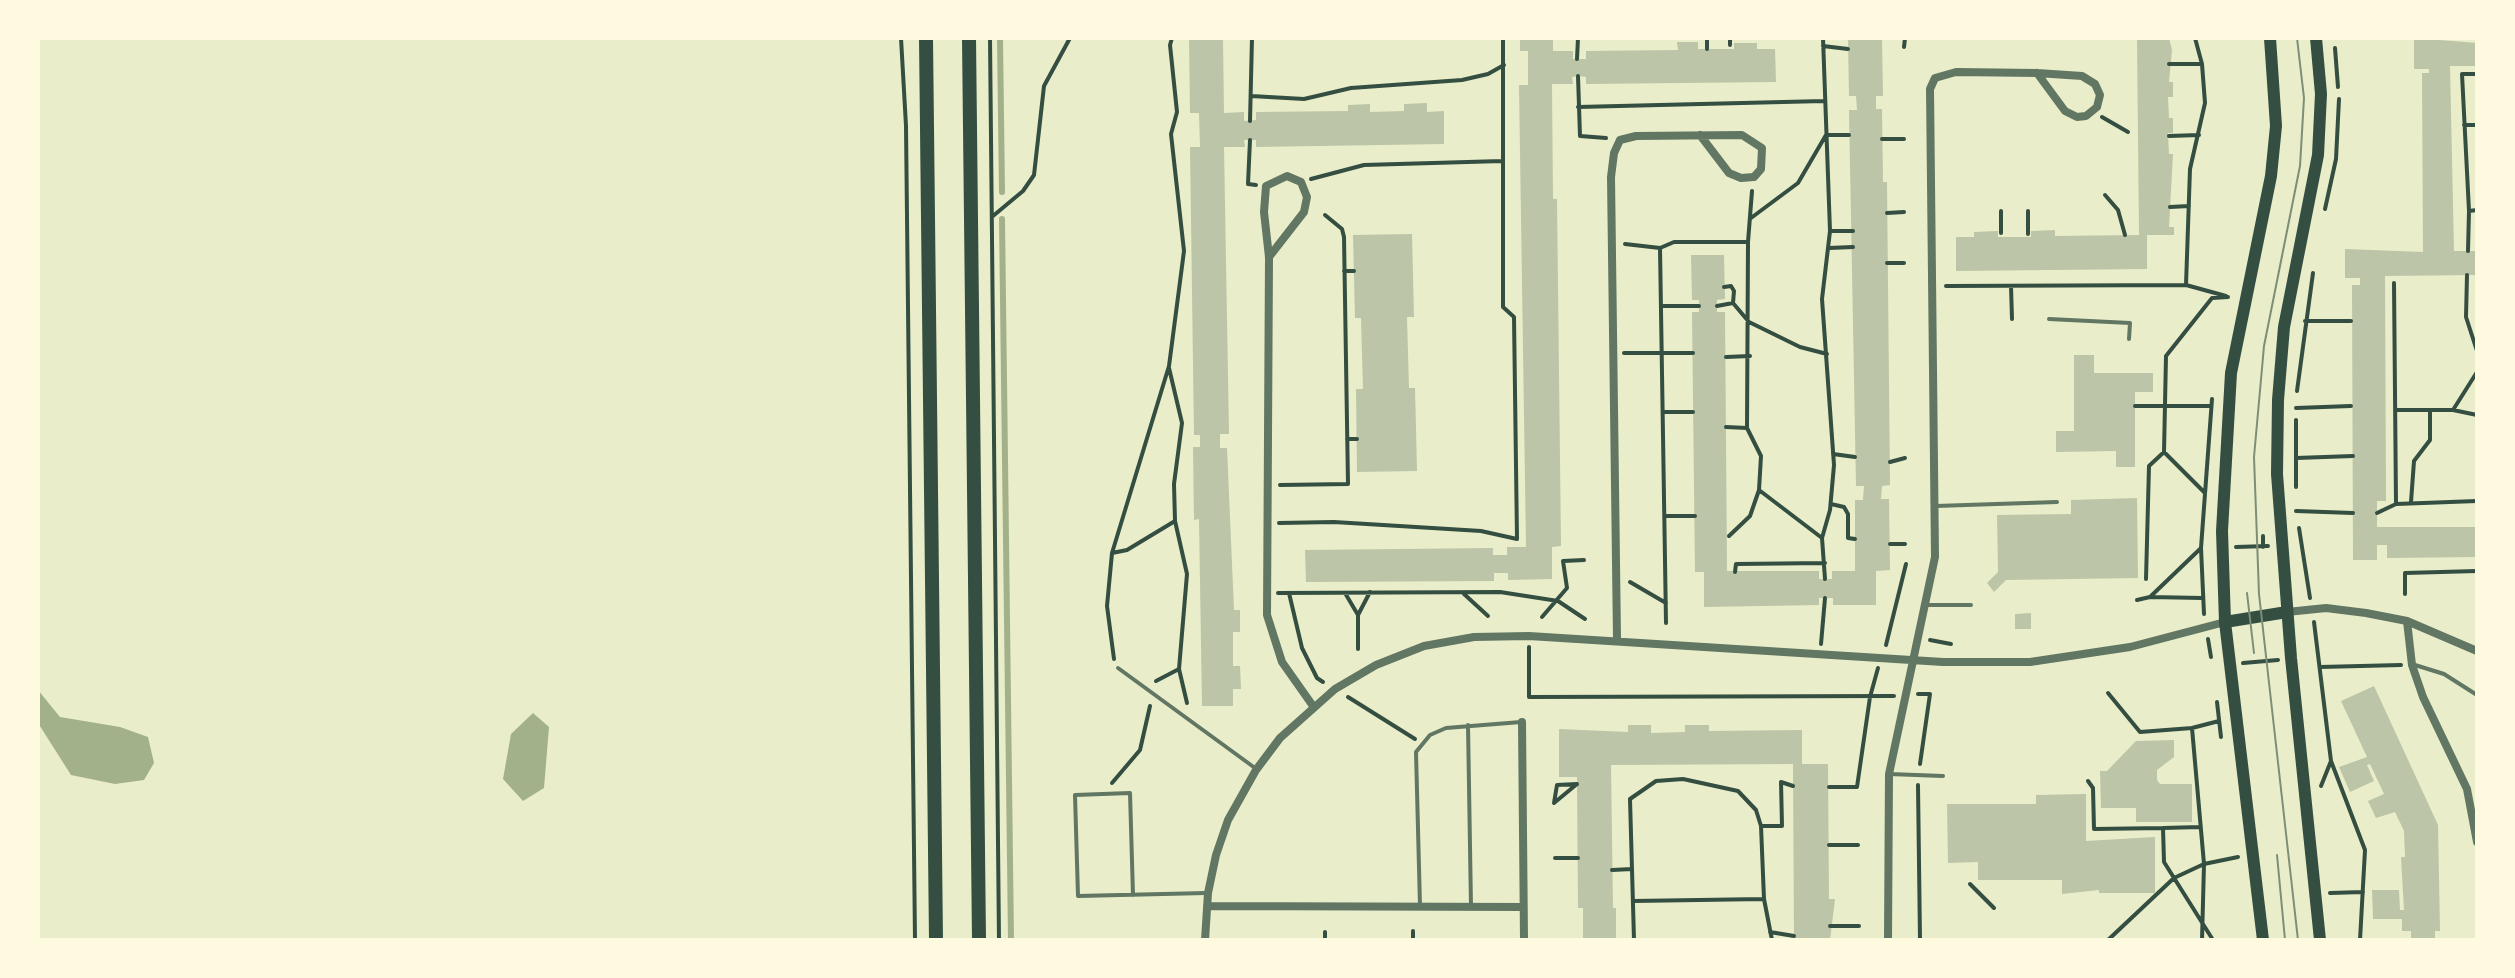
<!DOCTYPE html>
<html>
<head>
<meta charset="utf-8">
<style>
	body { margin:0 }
	#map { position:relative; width:2515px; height:978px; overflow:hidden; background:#e9edc9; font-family:Overpass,sans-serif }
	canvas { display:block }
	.frame { position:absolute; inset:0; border:40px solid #fefae0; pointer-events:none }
</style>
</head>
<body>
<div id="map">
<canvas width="2515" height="978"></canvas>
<div class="frame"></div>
</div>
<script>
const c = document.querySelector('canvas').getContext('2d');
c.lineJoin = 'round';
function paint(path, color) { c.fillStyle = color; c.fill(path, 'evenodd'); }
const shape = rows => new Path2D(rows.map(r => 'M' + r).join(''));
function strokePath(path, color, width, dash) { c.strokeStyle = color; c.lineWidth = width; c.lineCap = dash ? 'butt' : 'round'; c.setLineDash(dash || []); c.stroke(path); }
const water = shape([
	[38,690,60,717,120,727,148,737,154,763,144,780,115,784,71,775,38,723],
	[533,713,549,727,544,788,523,801,503,779,511,734]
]);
const stream = shape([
	[1000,38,1002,192],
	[1002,219,1011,940]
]);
const building = shape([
	[1189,38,1223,38,1224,113,1244,112,1244,121,1256,120,1256,112,1348,111,1348,105,1370,104,1370,112,1404,111,1404,104,1427,103,1427,112,1444,111,1444,144,1256,147,1256,140,1244,140,1245,147,1224,147,1229,434,1220,434,1220,448,1227,448,1234,610,1240,610,1240,632,1233,632,1233,666,1240,666,1241,689,1233,689,1233,706,1202,706,1199,519,1194,520,1193,447,1200,447,1200,435,1194,435,1190,147,1200,147,1199,113,1190,113],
	[1520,38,1553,38,1553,51,1573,51,1573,59,1586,59,1586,51,1678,50,1677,42,1698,42,1698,49,1734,49,1734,43,1757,43,1757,49,1775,49,1776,82,1586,84,1586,77,1578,76,1572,77,1573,84,1552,84,1553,199,1557,199,1561,546,1552,547,1552,579,1508,580,1508,573,1494,573,1494,581,1306,582,1305,550,1493,548,1493,555,1507,555,1507,547,1526,547,1519,85,1528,85,1528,51,1520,51],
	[1848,38,1882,38,1883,96,1876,96,1876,109,1882,109,1883,182,1887,182,1890,485,1882,486,1881,499,1889,499,1890,570,1876,571,1876,605,1833,605,1833,598,1819,598,1819,605,1704,607,1704,572,1695,572,1692,312,1699,312,1699,300,1692,300,1691,255,1724,255,1725,299,1717,300,1717,312,1725,312,1727,571,1819,571,1819,579,1832,579,1832,571,1855,571,1855,500,1863,500,1864,486,1856,486,1849,110,1857,110,1856,96,1849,96],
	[2137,38,2169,38,2172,50,2169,82,2173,82,2173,97,2168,97,2169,118,2173,118,2173,133,2168,133,2169,154,2173,154,2169,227,2174,227,2174,235,2147,235,2147,269,1956,271,1956,237,1974,237,1974,232,1998,231,1998,237,2031,237,2031,231,2055,230,2055,236,2139,235],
	[2414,38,2477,43,2477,66,2450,66,2454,251,2477,251,2477,275,2385,276,2386,501,2377,501,2377,527,2477,527,2477,557,2387,558,2387,545,2377,545,2377,560,2353,560,2352,285,2360,285,2360,278,2345,278,2345,249,2423,252,2422,73,2429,73,2429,69,2414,69],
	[1412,234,1414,317,1407,317,1409,388,1415,388,1417,471,1357,472,1356,389,1363,389,1361,318,1355,318,1353,235],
	[2074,355,2094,355,2094,373,2153,373,2153,392,2135,392,2135,467,2116,467,2116,451,2056,452,2056,431,2074,431],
	[2137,498,2138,578,2006,580,1994,592,1987,583,1998,572,1997,515,2071,514,2071,500],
	[2031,613,2031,629,2015,629,2015,614],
	[2374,686,2438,825,2440,931,2435,931,2435,940,2411,940,2411,931,2402,931,2402,919,2373,919,2372,890,2399,890,2400,910,2404,910,2401,857,2405,857,2404,831,2395,812,2376,818,2368,801,2384,794,2370,764,2367,765,2374,781,2350,792,2339,767,2367,757,2341,701],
	[1628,725,1651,725,1651,733,1685,732,1685,725,1709,725,1709,731,1802,730,1802,764,1828,764,1829,899,1835,899,1830,940,1794,940,1793,764,1611,765,1613,908,1616,908,1616,940,1583,940,1583,908,1578,908,1577,777,1559,777,1559,729,1628,732],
	[2174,740,2174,757,2157,770,2157,780,2160,784,2192,784,2192,822,2136,822,2136,808,2101,808,2100,771,2107,771,2136,741],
	[2086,794,2086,841,2155,837,2155,893,2099,893,2099,890,2062,894,2062,880,1978,880,1978,862,1948,863,1947,804,2036,804,2036,795]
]);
const path = shape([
	[901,38,906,126,915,940],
	[990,38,999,940],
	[1707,38,1707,49],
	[2195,38,2202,64,2205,103,2190,169,2186,285,2226,296],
	[1730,45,1730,38],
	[1823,46,1848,49],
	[1904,47,1905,38],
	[2335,48,2338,87],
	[1577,59,1578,38],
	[2169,64,2202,64],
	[2477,74,2462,74,2469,211,2477,210],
	[1578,76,1580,136,1606,138],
	[1251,96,1304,99,1351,88,1462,80,1488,74,1504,65],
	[1578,107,1824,101],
	[2102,117,2128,132],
	[1250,121,1252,38],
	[2464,125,2477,125],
	[2169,136,2199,135],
	[1882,139,1904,139],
	[1250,140,1248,184,1256,185],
	[1311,179,1364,165,1502,161],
	[1752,191,1748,242,1747,428,1761,456,1759,490,1822,538,1830,510,1834,465,1822,299,1830,231,1823,38],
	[2105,195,2118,210,2125,235],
	[2170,207,2189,206],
	[2325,209,2336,159,2339,99],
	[2001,211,2001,233],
	[2028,211,2028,234],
	[1887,213,1904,212],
	[993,216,1023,191,1034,175,1044,86,1070,38],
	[1751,218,1798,183,1826,135,1849,135],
	[1830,231,1853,231],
	[1625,244,1660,248,1666,623],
	[1660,248,1674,242,1748,242],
	[1829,248,1853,247],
	[2468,251,2469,211],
	[1887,263,1904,263],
	[1344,271,1354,271],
	[2467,275,2466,317,2477,351],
	[2394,283,2396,504],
	[1946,286,2186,285],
	[2011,286,2012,319],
	[1724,287,1731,286,1734,291,1733,303],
	[1662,306,1699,306],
	[1717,306,1733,303,1749,322,1800,347,1827,354],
	[2305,321,2351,321],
	[1624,353,1693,353],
	[1726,357,1750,356],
	[1169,368,1182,423,1174,484,1175,521,1187,574,1179,669,1187,703],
	[2297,391,2313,273],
	[2135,406,2211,406],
	[2296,408,2351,406],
	[2395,410,2453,410,2477,415],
	[2453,410,2477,372],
	[1663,412,1693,412],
	[2296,420,2296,487],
	[1726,427,1747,428],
	[1347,439,1357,439],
	[2164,452,2205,493],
	[1833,454,1855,457],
	[2296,458,2353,456],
	[1890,462,1905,458],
	[1280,485,1348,484,1344,237,1342,229,1325,215],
	[2411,502,2414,461,2430,440,2430,410],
	[1831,504,1844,507,1848,514,1848,538,1855,539],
	[2296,511,2353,513],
	[2377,513,2396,504,2477,501],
	[1665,516,1695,516],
	[1279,523,1334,522,1481,531,1517,539,1514,317,1503,307,1503,38],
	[2299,528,2310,598],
	[1729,536,1750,516,1759,490],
	[1822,538,1825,579],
	[1890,544,1905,544],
	[2236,547,2268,546],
	[2263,547,2263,536],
	[1112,553,1127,550,1175,521],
	[1735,572,1736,564,1825,563],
	[2146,579,2149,466,2164,452,2166,356,2212,298,2228,297],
	[1630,582,1666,603],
	[1278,593,1500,592,1558,601,1585,619],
	[1289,593,1302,648,1317,678,1323,682],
	[1345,593,1358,615],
	[1464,594,1488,616],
	[2405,594,2405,573,2477,571],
	[2150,597,2200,549],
	[2137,600,2150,597,2202,598],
	[2204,614,2201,548,2212,399],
	[1542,617,1567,588,1563,561,1584,560],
	[2314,622,2331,761,2365,850,2360,940],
	[2208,639,2211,657],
	[1930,640,1951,644],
	[1821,644,1825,598],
	[1886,645,1906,564],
	[1529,647,1529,697,1894,696],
	[1358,649,1358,615,1370,592],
	[1114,659,1107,606,1112,553,1169,366,1184,251,1171,134,1177,112,1170,45,1172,38],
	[2243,663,2278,660],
	[2320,667,2401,665],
	[1156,681,1179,669],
	[2108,693,2140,732,2192,728],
	[1918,694,1930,694,1920,764],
	[1348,697,1415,739],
	[2217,702,2221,737],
	[2088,781,2093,788,2094,829,2163,828,2164,862,2213,940],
	[1112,783,1140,750,1150,706],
	[1577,784,1554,803,1557,785,1577,784],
	[1918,785,1920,940],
	[2321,786,2331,761],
	[1829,787,1857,787,1870,697,1878,668],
	[1761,826,1782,826,1781,782,1793,786],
	[2163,828,2200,827],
	[1829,845,1858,845],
	[1555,858,1578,858],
	[1612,870,1632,869],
	[1970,884,1994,908],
	[2330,893,2363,892],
	[1633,901,1764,899],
	[1830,926,1859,926],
	[1325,932,1325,940],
	[1770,932,1794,936],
	[1413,940,1413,931],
	[1634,940,1630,799,1656,781,1683,779,1738,791,1756,810,1761,826,1764,899,1772,940],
	[2108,940,2174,878,2204,864,2238,857],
	[2202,940,2204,864,2192,728,2219,721],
	[2389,940,2411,940],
	[2435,940,2477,940]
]);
const service = shape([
	[2049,319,2130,323,2129,339],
	[1936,506,2057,502],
	[1927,605,1971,605],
	[2415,665,2444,674,2477,695],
	[1118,668,1255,768],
	[1468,725,1471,907],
	[1889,774,1943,776],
	[1133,895,1130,793,1075,795,1078,896,1206,893],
	[1420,906,1416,752,1430,735,1446,728,1521,722]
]);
const minor = shape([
	[1269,257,1304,212,1307,197,1301,182,1287,176,1266,186,1264,212,1269,257,1267,615,1282,662,1313,706],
	[2287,612,2326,608,2366,613,2407,621,2477,651],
	[2407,621,2412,665,2423,697,2467,789,2477,842],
	[1617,639,1611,177,1614,153,1620,140,1636,136,1742,135,1762,148,1761,169,1754,177,1741,178,1729,173,1700,135],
	[1522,722,1524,940],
	[1207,906,1523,907],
	[1205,940,1208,893,1216,855,1228,820,1256,770,1280,738,1335,689,1376,665,1424,646,1474,637,1529,636,1943,662,2030,662,2130,647,2225,622],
	[1888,940,1889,774,1935,557,1930,89,1935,78,1956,72,2037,73,2082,76,2095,84,2100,95,2097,107,2086,116,2077,117,2065,111,2037,73]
]);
const secondary = shape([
	[2316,38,2321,94,2318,155,2284,327,2278,400,2277,474,2291,658,2320,940],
	[2225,622,2287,612],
	[2263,940,2225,622,2222,531,2231,373,2271,176,2276,126,2270,38]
]);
const trunk = shape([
	[926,38,936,940],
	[969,38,979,940]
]);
const tram = shape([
	[2297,38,2304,98,2300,166,2264,346,2254,457,2259,594,2298,940],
	[2247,593,2254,653],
	[2277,855,2285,940]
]);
paint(water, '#a3b18a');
strokePath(stream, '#a3b18a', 6);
paint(building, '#bcc5a7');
strokePath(path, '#344e41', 4);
strokePath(service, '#617663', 4);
strokePath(minor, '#617663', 8);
strokePath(secondary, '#344e41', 12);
strokePath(trunk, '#344e41', 14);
strokePath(tram, '#7c8e77', 2);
</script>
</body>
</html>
